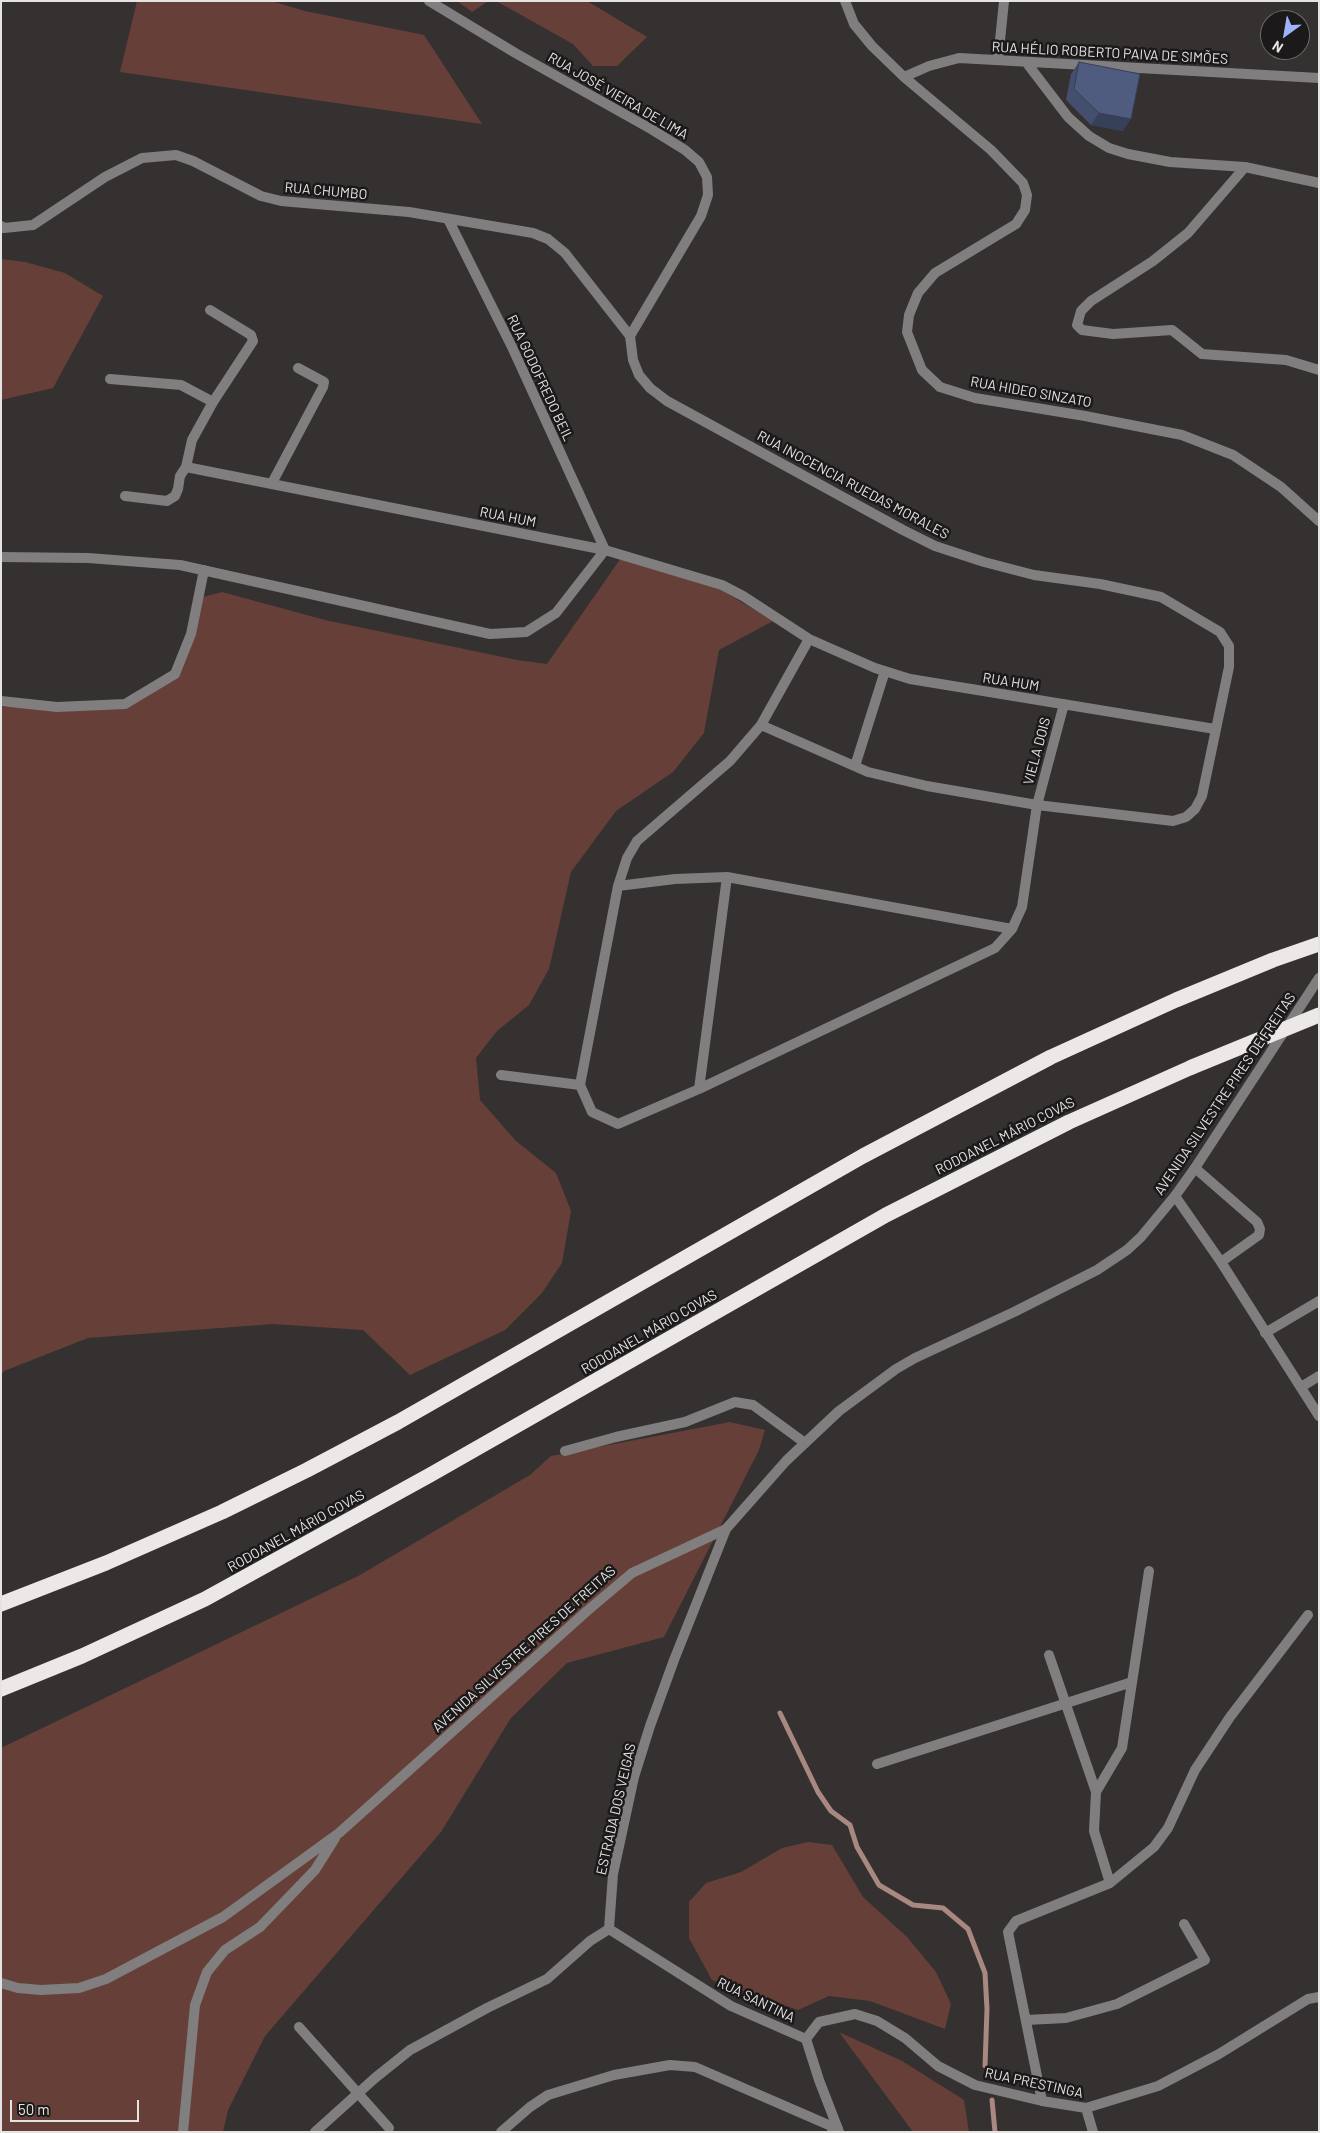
<!DOCTYPE html>
<html>
<head>
<meta charset="utf-8">
<style>
	body { margin:0 }
	#map { position:relative; width:1320px; height:2133px; overflow:hidden; background:#343130; font-family:Barlow,sans-serif }
	canvas { display:block }
	.frame { position:absolute; inset:0; border:2px solid #e6e3e3; pointer-events:none }
	.north { position:absolute; left:1260px; top:10px; width:50px; height:50px; box-sizing:border-box; background:#1b1919; border:1px solid #6c6a6a; border-radius:50%; rotate:212deg; font-size:14px; font-weight:700; line-height:20px; text-align:center; color:#e6e3e3 }
	.north::after { content:''; display:block; margin:auto; width:18px; height:22px; background:#9cb4fd; clip-path:polygon(50% 0,100% 100%,50% 72%,0 100%) }
	.scale { position:absolute; left:10px; top:2100px; width:129px; height:22px; box-sizing:border-box; border:2px solid #e6e3e3; border-top:0; padding-left:6px; font-size:15px; line-height:18px; white-space:nowrap; color:#e6e3e3; -webkit-text-stroke:4px #1b1919; paint-order:stroke }
</style>
</head>
<body>
<div id="map">
<canvas width="1320" height="2133"></canvas>
<div class="frame"></div>
<div class="north">N</div>
<div class="scale">50 m</div>
</div>
<script>
const c = document.querySelector('canvas').getContext('2d');
c.lineJoin = 'round';
function paint(path, color) { c.fillStyle = color; c.fill(path, 'evenodd'); }
const shape = rows => new Path2D(rows.map(r => 'M' + r).join(''));
function strokePath(path, color, width, dash) { c.strokeStyle = color; c.lineWidth = width; c.lineCap = dash ? 'butt' : 'round'; c.setLineDash(dash || []); c.stroke(path); }
function label(font, color, halo, rows, align = 'center') {
  c.font = font + ' Barlow,sans-serif'; c.lineWidth = 5; c.setLineDash([]); c.textBaseline = 'middle'; c.strokeStyle = halo; c.fillStyle = color; for (const [text, x, y, turn = 0] of rows) {
    c.save(); c.translate(x, y); c.rotate((+turn || 0) * Math.PI / 180); c.textAlign = isNaN(turn) ? turn : align; if (halo) c.strokeText(text, 0, 0); c.fillText(text, 0, 0); c.restore();
  }
}
const green = shape([
	[137,1,271,1,305,11,424,35,482,124,120,72],
	[457,1,488,1,472,12],
	[496,1,587,1,647,37,617,66,593,66,573,44],
	[1,259,25,262,65,273,103,296,53,388,1,400],
	[621,558,720,589,773,621,719,650,704,733,673,772,616,811,571,872,549,969,529,1005,497,1031,476,1058,480,1100,516,1141,556,1173,571,1211,562,1263,542,1293,505,1330,410,1375,363,1330,273,1324,88,1338,4,1371,1,1374,1,707,125,704,175,674,199,598,222,592,325,620,517,660,547,664],
	[730,1422,765,1430,759,1450,664,1637,567,1663,511,1718,441,1832,265,2036,228,2110,223,2132,1,2132,1,1748,360,1575,530,1475,551,1456],
	[808,1842,832,1845,863,1897,907,1937,936,1972,951,2004,945,2029,870,2001,829,1996,798,2010,712,1980,689,1938,689,1902,706,1883,741,1872,782,1848],
	[839,2032,902,2061,964,2100,969,2132,913,2132]
]);
const stream = shape([
	[780,1713,818,1792,831,1811,850,1825,857,1847,879,1885,913,1905,943,1908,968,1929,985,1973,987,2009,985,2066],
	[992,2100,995,2132]
]);
const minor = shape([
	[429,1,517,54,651,129,685,150,699,162,707,177,708,195,701,216,630,336],
	[845,1,854,24,872,46,904,77,991,150,1023,183,1027,195,1025,210,1016,224,935,273,918,293,909,315,907,332,922,370,940,387,975,398,1085,416,1182,435,1233,455,1281,487,1319,521],
	[998,60,1004,1],
	[1026,62,1068,117,1089,136,1109,148,1128,154,1170,162,1245,167,1319,183],
	[904,77,929,66,959,58,1319,78],
	[1245,167,1188,233,1153,261,1091,301,1081,311,1077,325,1082,330,1113,334,1172,330,1202,354,1286,360,1319,370],
	[1,226,4,228,33,225,105,177,142,158,176,155,193,161,261,196,281,201,409,212,533,233,548,239,565,253,630,336],
	[630,336,633,360,639,375,650,388,667,401,903,530,935,546,984,562,1034,575,1100,584,1161,597,1220,632,1229,646,1229,667,1202,796,1195,809,1186,817,1173,821,1037,805,927,786,868,772,761,725],
	[110,379,181,385,213,402,253,341,251,335,210,310],
	[186,467,605,550,722,585,743,596,809,639,875,668,910,679,1215,729],
	[272,483,323,387,324,382,298,368],
	[125,496,167,501,175,496,178,489,180,476,186,467,192,440,213,402],
	[1,557,88,558,180,565,490,634,526,632,556,613,605,550,512,347,448,219],
	[809,639,761,725,730,761,637,841,627,858,618,886,580,1085,592,1112,618,1124,699,1089,995,948,1012,929,1022,907,1037,805,1064,704],
	[1,701,57,707,125,704,175,674,191,634,204,570],
	[855,766,885,671],
	[618,886,675,879,727,877,1012,929],
	[501,1075,580,1085],
	[699,1089,727,877],
	[1195,1168,1257,1222,1260,1229,1259,1235,1221,1262],
	[1175,1196,1221,1262,1319,1416],
	[1265,1333,1319,1301],
	[1301,1387,1319,1376],
	[565,1451,616,1437,685,1422,735,1402,753,1405,805,1443],
	[1049,1655,1096,1792],
	[877,1764,1132,1682],
	[1110,1883,1094,1831,1096,1792,1122,1748,1149,1571],
	[1,1983,18,1988,41,1990,79,1988,106,1979,223,1917,339,1833,587,1611,632,1573,726,1529],
	[1026,2020,1066,2018,1117,2004,1205,1960,1184,1924],
	[299,2027,389,2128],
	[806,2039,819,2022,855,2014,877,2021,905,2038,938,2066,975,2085,1042,2101,1086,2108,1158,2086,1219,2054,1308,1999,1319,1997],
	[1042,2101,1008,1932,1016,1921,1110,1883,1154,1847,1168,1828,1195,1770,1230,1717,1308,1615],
	[1086,2108,1093,2132],
	[183,2132,195,2005,207,1972,225,1950,260,1927,315,1870,335,1838],
	[315,2132,375,2078,410,2050,487,2008,547,1979,590,1941,609,1929],
	[501,2132,530,2107,548,2095,614,2075,670,2065,695,2067,838,2129,839,2132]
]);
const tertiary = shape([
	[832,2132,838,2129,819,2080,806,2039,731,2006,609,1929,613,1874,634,1777,650,1726,674,1660,726,1529,786,1461,805,1443,839,1411,896,1369,915,1358,1014,1312,1097,1270,1127,1250,1141,1237,1175,1196,1195,1168,1319,978]
]);
const motorway = shape([
	[1,1604,106,1563,222,1512,307,1470,398,1422,863,1156,1051,1057,1176,1000,1273,960,1319,944],
	[1,1689,82,1656,205,1599,430,1475,886,1215,1069,1122,1192,1067]
]);
const motorwayBridge = shape([
	[1192,1067,1319,1015]
]);
const wall = shape([
	[1079,62,1123,131,1091,125,1066,100,1071,74]
]);
const shadedWall = shape([
	[1099,113,1131,119,1123,131,1091,125]
]);
const building = shape([
	[1079,62,1140,74,1131,119,1099,113,1074,89,1079,62]
]);
const streetNames = [
	["RUA HÉLIO ROBERTO PAIVA DE SIMÕES",1110,53,3],
	["RUA JOSÉ VIEIRA DE LIMA",618,96,30],
	["RUA CHUMBO",326,191,5],
	["RUA GODOFREDO BEIL",540,378,65],
	["RUA HIDEO SINZATO",1031,392,10],
	["RUA INOCENCIA RUEDAS MORALES",853,485,28],
	["RUA HUM",508,517,11],
	["RUA HUM",1011,682,9],
	["VIELA DOIS",1037,751,-75],
	["AVENIDA SILVESTRE PIRES DE FREITAS",1225,1094,-56],
	["RODOANEL MÁRIO COVAS",1005,1136,-27],
	["RODOANEL MÁRIO COVAS",649,1332,-30],
	["RODOANEL MÁRIO COVAS",296,1531,-29],
	["AVENIDA SILVESTRE PIRES DE FREITAS",524,1649,-42],
	["ESTRADA DOS VEIGAS",616,1809,-77],
	["RUA SANTINA",756,2000,26],
	["RUA PRESTINGA",1034,2083,12]
];
paint(green, '#664038');
strokePath(stream, '#a88881', 5);
strokePath(minor, '#807e7e', 10);
strokePath(tertiary, '#807e7e', 10);
strokePath(motorway, '#ece8e7', 15);
strokePath(motorwayBridge, '#ece8e7', 15);
paint(wall, '#444f6d');
paint(shadedWall, '#374059');
paint(building, '#4f5c7f');
strokePath(building, '#374059', 1);
label('14px', '#e6e3e3', '#1b1919', streetNames);
</script>
</body>
</html>
